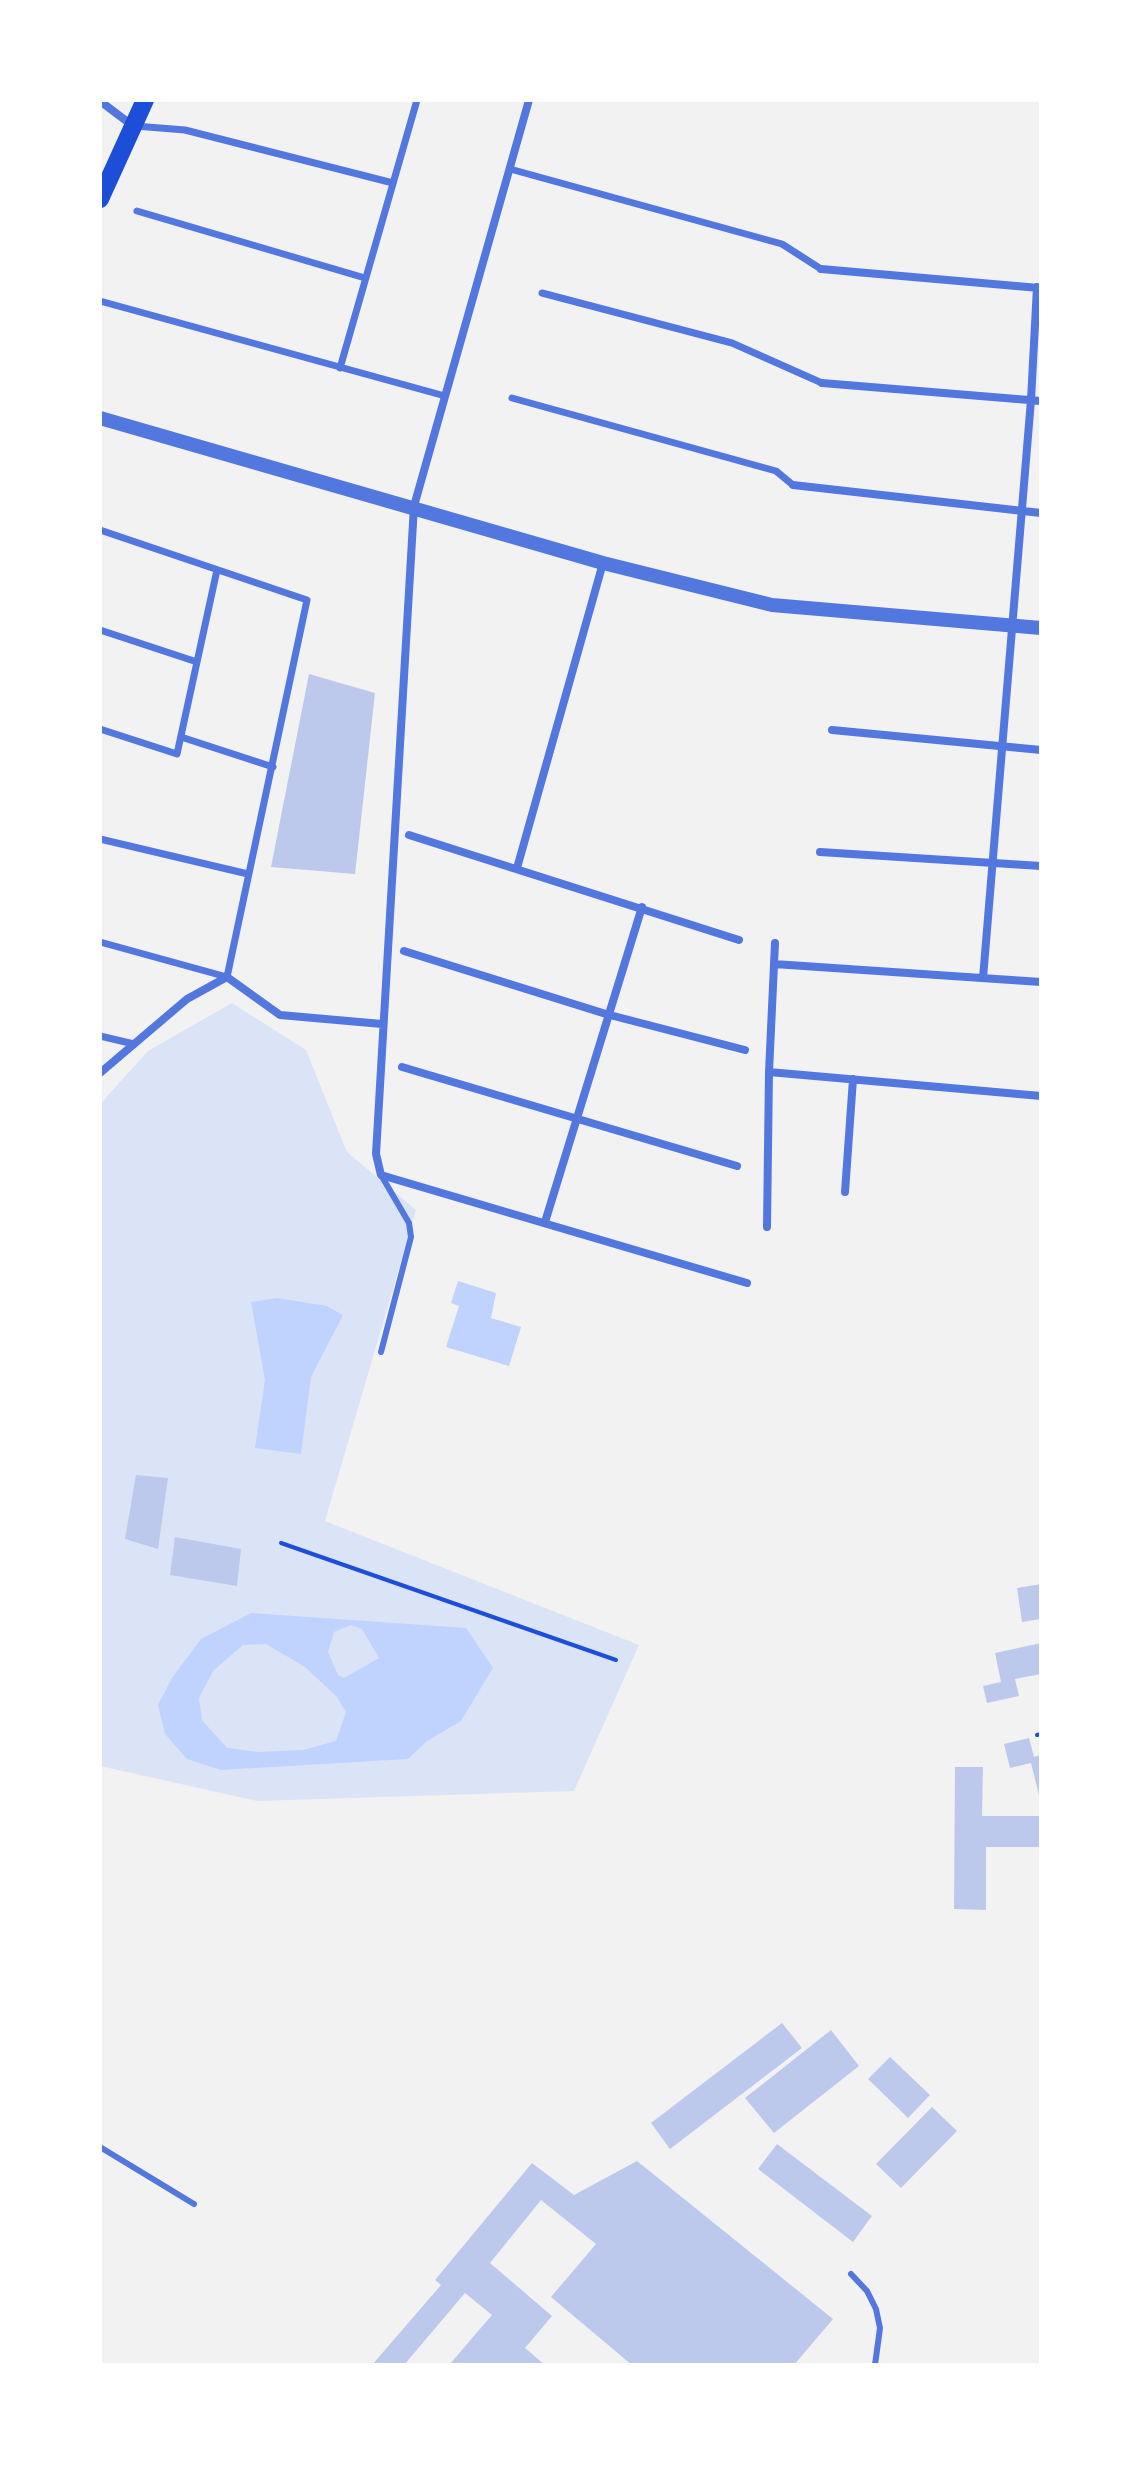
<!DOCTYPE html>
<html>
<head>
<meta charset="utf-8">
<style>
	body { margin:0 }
	#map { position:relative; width:1141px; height:2465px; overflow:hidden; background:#f2f2f2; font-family:"Varela Round",sans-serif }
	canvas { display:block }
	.frame { position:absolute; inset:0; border:102px solid #fff; pointer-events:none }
</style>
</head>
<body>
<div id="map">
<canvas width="1141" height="2465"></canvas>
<div class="frame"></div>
</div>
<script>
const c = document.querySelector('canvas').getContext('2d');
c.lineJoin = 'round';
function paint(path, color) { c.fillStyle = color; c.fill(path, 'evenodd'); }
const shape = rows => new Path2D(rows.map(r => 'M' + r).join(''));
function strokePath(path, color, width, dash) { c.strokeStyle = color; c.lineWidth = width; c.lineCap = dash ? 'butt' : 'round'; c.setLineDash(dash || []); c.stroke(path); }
const green = shape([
	[232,1003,306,1050,347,1152,416,1210,325,1521,639,1645,574,1791,257,1801,100,1766,100,1104,148,1051]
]);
const water = shape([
	[458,1281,496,1293,491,1318,521,1327,509,1366,446,1347,459,1306,451,1303],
	[277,1298,327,1306,343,1315,311,1377,301,1454,255,1448,265,1380,251,1302],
	[251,1613,466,1628,493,1668,461,1721,427,1741,408,1759,221,1770,187,1759,165,1734,158,1705,172,1678,201,1639],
	[351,1625,362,1629,379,1658,344,1678,338,1675,328,1652,334,1632],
	[266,1644,305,1667,336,1696,346,1712,336,1741,303,1750,258,1752,227,1748,202,1720,199,1698,213,1671,243,1645]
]);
const building = shape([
	[309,674,375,693,355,874,271,867],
	[136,1475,168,1478,158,1549,125,1539],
	[175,1537,241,1549,237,1586,170,1575],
	[1041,1584,1041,1619,1022,1622,1017,1588],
	[1041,1643,1041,1674,1015,1679,1019,1696,987,1703,983,1686,1001,1682,995,1653],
	[1029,1738,1034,1757,1041,1755,1039,1795,1031,1763,1010,1768,1004,1744],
	[955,1767,983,1767,982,1816,1041,1816,1041,1847,986,1847,986,1910,954,1909],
	[782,2023,802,2048,670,2149,651,2123],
	[831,2030,859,2066,774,2133,745,2098],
	[890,2057,930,2095,908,2118,868,2079],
	[932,2107,957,2131,901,2188,876,2164],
	[777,2144,872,2216,853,2242,758,2169],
	[637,2161,833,2319,794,2365,632,2365,551,2297,596,2244,541,2200,490,2263,552,2316,525,2348,545,2365,449,2365,492,2315,465,2293,404,2365,372,2365,441,2285,435,2280,532,2163,574,2195]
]);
const path = shape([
	[281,1543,616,1660],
	[1037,1735,1041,1734]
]);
const service = shape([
	[381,1352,411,1237,409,1223,381,1175],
	[100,2147,194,2204],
	[851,2274,867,2291,876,2309,880,2328,875,2365]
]);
const pedestrian = shape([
	[135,126,185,130,393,183],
	[510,169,782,244,821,269],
	[137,211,365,278],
	[542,293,732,343,822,383],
	[100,301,445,396],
	[340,368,417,100],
	[512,398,776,471,793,485],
	[100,530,307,600,227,977,100,942],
	[100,630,197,662],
	[100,729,177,754,217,570],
	[181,737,273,767],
	[100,839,248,874],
	[100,1036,134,1044]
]);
const minor = shape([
	[529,100,414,506,376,1154,381,1175,391,1178,747,1283],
	[100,101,133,126],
	[821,269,1039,288],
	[822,383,1041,401],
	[793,485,1041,513],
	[832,730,1041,750],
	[409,835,739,940],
	[820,852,1041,866],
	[517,868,603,563],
	[404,951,606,1014,745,1050],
	[774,964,1041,982],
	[983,978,1031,400,1037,287],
	[402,1067,737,1166],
	[769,1072,1041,1096],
	[100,1073,187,999,227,977,280,1015,382,1024],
	[845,1192,853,1079],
	[545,1222,642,907],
	[767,1227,769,1072,775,943]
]);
const tertiary = shape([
	[100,418,603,563,772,605,1041,628]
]);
const primary = shape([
	[100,199,145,100]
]);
paint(green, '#dbe4f7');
paint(water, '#bfd3fe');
paint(building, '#bdc9ec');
strokePath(path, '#1d4ed8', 4);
strokePath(service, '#5277de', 6);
strokePath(pedestrian, '#5277de', 7);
strokePath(minor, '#5277de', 8);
strokePath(tertiary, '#5277de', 14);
strokePath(primary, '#1d4ed8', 18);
</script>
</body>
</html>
